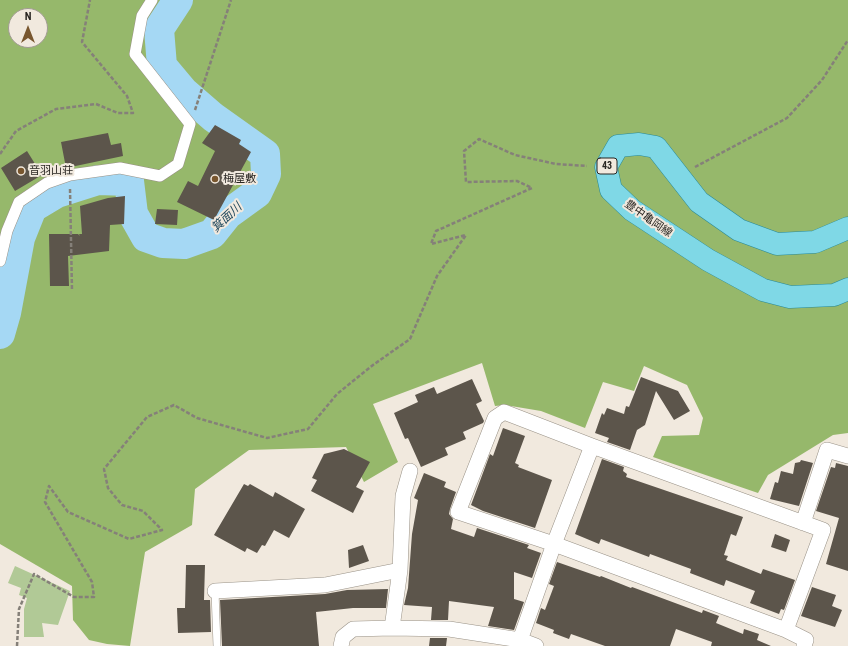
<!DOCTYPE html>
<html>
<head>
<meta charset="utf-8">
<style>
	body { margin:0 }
	#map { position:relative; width:848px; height:646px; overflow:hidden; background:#f1e9de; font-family:"Roboto Condensed",sans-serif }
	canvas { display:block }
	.north { position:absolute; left:8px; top:8px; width:40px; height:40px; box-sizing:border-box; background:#f1e9de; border:1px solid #a19b93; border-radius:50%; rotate:0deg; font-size:11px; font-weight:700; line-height:16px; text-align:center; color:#292622 }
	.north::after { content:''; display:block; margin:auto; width:14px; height:18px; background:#78562e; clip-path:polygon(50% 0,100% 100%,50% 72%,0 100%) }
</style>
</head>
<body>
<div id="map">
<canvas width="848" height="646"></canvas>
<div class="north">N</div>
</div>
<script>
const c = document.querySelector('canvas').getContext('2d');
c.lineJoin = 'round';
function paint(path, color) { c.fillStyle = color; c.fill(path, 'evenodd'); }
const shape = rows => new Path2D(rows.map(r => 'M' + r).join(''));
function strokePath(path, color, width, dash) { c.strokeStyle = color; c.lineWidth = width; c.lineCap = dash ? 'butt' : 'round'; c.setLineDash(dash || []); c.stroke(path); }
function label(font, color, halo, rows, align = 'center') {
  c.font = font + ' "Roboto Condensed","Noto Sans JP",sans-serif'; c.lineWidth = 4; c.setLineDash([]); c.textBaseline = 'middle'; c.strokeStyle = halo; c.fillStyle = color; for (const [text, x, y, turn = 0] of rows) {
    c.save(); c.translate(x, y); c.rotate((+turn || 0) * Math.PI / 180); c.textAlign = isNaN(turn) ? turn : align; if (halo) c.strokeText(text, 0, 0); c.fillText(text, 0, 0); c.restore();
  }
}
const green = shape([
	[15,566,70,591,58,625,42,623,44,637,24,637,24,609,27,598,19,595,21,588,8,583]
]);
const forest = shape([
	[0,0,848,0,848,433,833,435,768,475,758,493,653,457,662,436,699,435,703,418,687,385,644,366,634,391,603,382,585,428,541,411,505,405,495,406,482,363,373,404,398,462,364,482,346,447,249,450,195,489,192,525,145,552,130,646,107,644,89,640,73,620,72,586,0,544],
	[16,16,40,16,40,40,16,40]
]);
const river = shape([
	[0,334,6,313,20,238,32,208,57,193,98,180,129,181,133,214,146,237,163,243,184,244,212,234,228,214,257,193,266,174,265,154,213,117,183,91,162,66,159,29,178,0]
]);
const building = shape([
	[215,125,241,140,239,144,251,152,214,220,177,202,188,181,198,186,215,151,202,143],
	[108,133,111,145,121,143,123,156,66,168,61,142],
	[27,151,42,175,15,191,1,168],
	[125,196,124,224,110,225,109,251,68,256,69,286,50,286,49,234,78,234,80,236,79,234,82,234,80,206,108,198],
	[157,209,178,210,177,225,155,224],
	[641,377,678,391,690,411,674,420,656,391,645,425,637,430,630,450,607,442,609,438,595,433,602,413,604,415,607,408,624,414,626,406,629,407],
	[472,379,482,401,476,404,484,421,483,423,463,432,466,439,445,448,448,455,421,467,408,438,405,439,394,413,418,402,415,395,434,387,437,394],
	[503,428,525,436,515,463,519,465,518,467,552,480,535,528,483,511,471,505,490,454,493,456],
	[344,449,370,462,356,487,364,491,353,513,311,491,317,480,312,478,324,454],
	[602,459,624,467,623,471,627,474,626,477,743,517,736,536,731,534,724,555,728,556,726,560,761,574,763,569,795,580,784,610,781,609,779,614,750,603,755,591,726,580,724,586,690,573,691,569,650,554,649,557,601,539,599,544,575,534],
	[801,460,813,463,799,506,770,499,775,482,778,483,781,471,793,474,795,463,800,462],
	[836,463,848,466,848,571,826,564,839,518,816,511,831,467,835,468],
	[424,473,446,482,444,487,456,492,450,509,449,514,453,519,451,529,474,537,477,528,529,545,527,548,541,553,532,578,514,572,514,599,524,602,514,630,488,626,494,607,449,601,448,620,431,620,432,607,404,605,408,588,412,534,418,500,414,498],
	[244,484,248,486,250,484,273,497,275,492,305,509,289,538,274,530,265,546,262,545,257,553,247,548,245,552,214,535],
	[775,534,790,540,786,552,771,547],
	[363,545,369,561,349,568,348,550],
	[557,562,600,577,601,576,631,588,632,587,702,613,703,610,719,616,716,623,743,634,744,629,759,634,757,640,771,646,711,646,712,642,676,629,670,646,605,646,571,634,569,639,553,633,554,630,536,623,541,608,545,610,554,586,549,584],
	[186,565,205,565,204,600,210,600,211,632,178,633,177,608,185,608],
	[812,587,836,595,832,606,842,610,835,627,801,616],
	[388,589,386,608,353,608,316,612,319,646,222,646,220,600,325,594,347,590],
	[430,638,447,638,446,646,429,646]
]);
const path = shape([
	[195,110,231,0],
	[0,154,16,131,56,109,96,104,118,113,133,113,127,96,82,42,90,0],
	[695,167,787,118,822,80,848,40],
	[70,189,72,291],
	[17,646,19,609,34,574,74,597,94,597,92,582,45,502,49,486,68,512,129,539,162,530,143,511,122,505,108,488,104,469,147,417,174,405,197,418,267,438,308,429,337,394,373,365,410,339,437,276,466,235,431,244,436,231,532,188,517,181,466,182,464,151,479,139,515,155,556,164,587,166]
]);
const service = shape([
	[215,591,217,646]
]);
const pedestrian = shape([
	[0,261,7,231,19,202,47,183,70,175,120,168,160,176,178,164,190,124,135,54,142,16,152,0]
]);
const minor = shape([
	[803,523,827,450,848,456],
	[215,591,325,585,400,570],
	[392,628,400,570,403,496,410,471],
	[786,630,823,530,592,446,504,412,495,418,458,512,554,544,786,630,806,640,804,646],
	[341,646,343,637,353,629,392,628,449,629,520,640,536,646],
	[518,646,554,544,592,446]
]);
const primary = shape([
	[848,228,815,242,777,244,739,230,699,202,656,147,639,144,618,146,606,167,611,190,632,210,708,260,763,290,790,297,834,295,848,289]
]);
const markers = [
	[21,171,4,"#78562e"],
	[215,179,4,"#78562e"]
];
const shields = [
	[607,166,20]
];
const shieldNames = [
	["43",607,166]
];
const poiNames = [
	["音羽山荘",29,171],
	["梅屋敷",223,179]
];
const streetNames = [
	["豊中亀岡線",648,219,35]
];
const waterNames = [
	["箕面川",227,218,-43]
];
paint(green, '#b1c996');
paint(forest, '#96b86b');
strokePath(river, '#a5d8f4', 30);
paint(building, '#5c554b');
strokePath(service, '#999287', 8);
strokePath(pedestrian, '#999287', 12);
strokePath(minor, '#999287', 16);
strokePath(primary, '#2a8996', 23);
strokePath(path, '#858079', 2.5, [4, 2]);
strokePath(service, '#fff', 7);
strokePath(pedestrian, '#fff', 11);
strokePath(minor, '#fff', 15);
strokePath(primary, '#7fd8e6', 22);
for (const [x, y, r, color] of markers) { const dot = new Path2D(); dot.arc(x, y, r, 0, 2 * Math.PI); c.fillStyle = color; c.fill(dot); strokePath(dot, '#f1e9de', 1.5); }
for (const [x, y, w] of shields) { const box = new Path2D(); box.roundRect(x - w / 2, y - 8, w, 16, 3); c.fillStyle = '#f1e9de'; c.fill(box); strokePath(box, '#292622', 1); }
label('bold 10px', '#292622', null, shieldNames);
label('11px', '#292622', '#f1e9de', poiNames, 'left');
label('11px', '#292622', '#f1e9de', streetNames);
label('italic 12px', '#21495d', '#f1e9de', waterNames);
</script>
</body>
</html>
